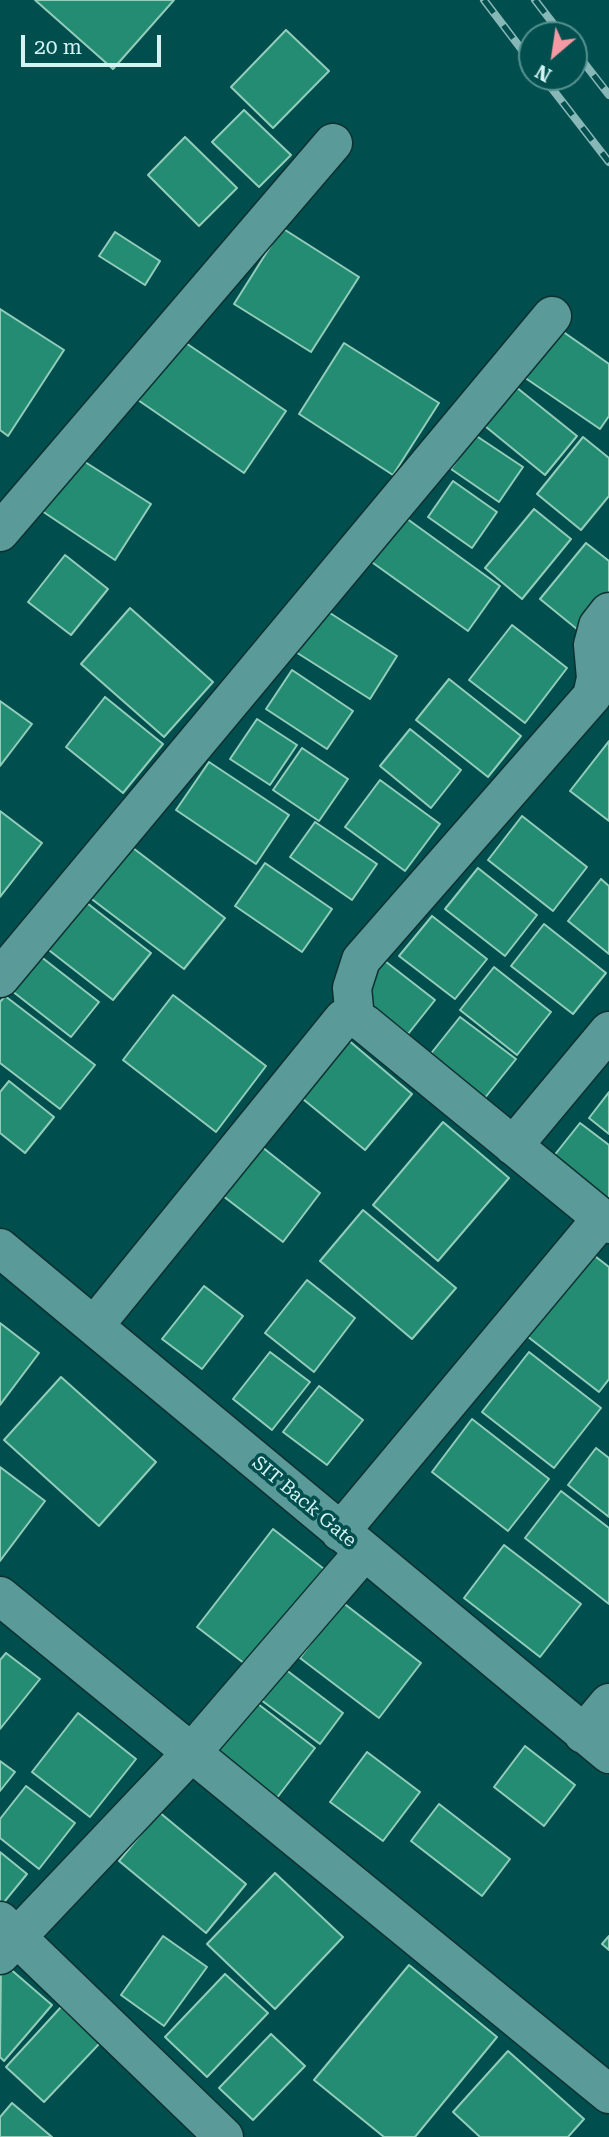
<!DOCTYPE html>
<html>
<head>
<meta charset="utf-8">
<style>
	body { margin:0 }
	#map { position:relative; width:609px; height:2137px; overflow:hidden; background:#004f4e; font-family:"Roboto Serif",serif }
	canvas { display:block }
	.north { position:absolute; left:518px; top:21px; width:70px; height:70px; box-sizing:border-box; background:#004f4e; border:2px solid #559190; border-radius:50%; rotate:209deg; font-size:19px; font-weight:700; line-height:28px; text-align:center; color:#d4f4f3 }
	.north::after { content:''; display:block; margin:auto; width:24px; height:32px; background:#f49aa4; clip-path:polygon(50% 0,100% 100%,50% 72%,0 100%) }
	.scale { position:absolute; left:21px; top:35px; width:140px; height:32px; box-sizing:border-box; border:4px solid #d4f4f3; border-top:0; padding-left:9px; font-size:21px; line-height:24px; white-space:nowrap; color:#d4f4f3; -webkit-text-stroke:5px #004f4e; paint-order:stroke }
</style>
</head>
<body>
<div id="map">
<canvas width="609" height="2137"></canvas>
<div class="north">N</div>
<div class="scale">20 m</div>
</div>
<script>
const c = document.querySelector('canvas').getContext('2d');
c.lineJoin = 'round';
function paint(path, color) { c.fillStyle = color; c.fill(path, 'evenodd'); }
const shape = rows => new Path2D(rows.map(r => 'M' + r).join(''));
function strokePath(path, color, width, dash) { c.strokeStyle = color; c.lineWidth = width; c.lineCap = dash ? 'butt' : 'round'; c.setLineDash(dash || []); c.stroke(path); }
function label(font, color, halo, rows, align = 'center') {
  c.font = font + ' "Roboto Serif",serif'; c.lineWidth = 7; c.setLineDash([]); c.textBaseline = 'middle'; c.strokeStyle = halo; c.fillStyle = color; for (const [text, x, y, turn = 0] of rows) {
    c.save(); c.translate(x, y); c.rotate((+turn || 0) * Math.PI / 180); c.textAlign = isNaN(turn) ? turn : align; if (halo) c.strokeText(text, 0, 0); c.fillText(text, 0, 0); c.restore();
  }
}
const building = shape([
	[35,0,174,0,113,69,35,0],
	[286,30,329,71,273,128,231,87,286,30],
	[244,110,291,155,259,187,212,142,244,110],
	[185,137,237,188,199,226,148,175,185,137],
	[282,228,359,277,311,352,234,304,282,228],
	[115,232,160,261,145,285,99,256,115,232],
	[0,309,64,350,8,436,0,430,0,309],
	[552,324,609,364,609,416,600,429,518,373,552,324],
	[177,337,286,411,244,473,135,398,177,337],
	[344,343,439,403,393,475,299,414,344,343],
	[511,383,577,436,545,475,480,422,511,383],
	[475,435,523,467,499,502,451,469,475,435],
	[583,437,609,458,609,496,581,530,537,494,583,437],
	[74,455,151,504,115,560,39,509,74,455],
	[453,481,497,512,472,548,428,517,453,481],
	[534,509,571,539,522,599,485,568,534,509],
	[399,513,500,586,468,631,366,558,399,513],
	[586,543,609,561,609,602,583,634,540,599,586,543],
	[65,555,108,589,71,635,28,602,65,555],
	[319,606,397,656,370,699,291,649,319,606],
	[130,608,213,682,164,737,81,664,130,608],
	[512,625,567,668,525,723,469,680,512,625],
	[292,670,353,711,327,749,266,709,292,670],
	[449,679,521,736,488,777,416,720,449,679],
	[105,697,163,744,123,793,66,747,105,697],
	[0,701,32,724,0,766,0,701],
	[257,719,297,745,270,785,230,759,257,719],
	[410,729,461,770,431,808,380,766,410,729],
	[609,741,609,821,570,791,609,741],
	[302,748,348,779,319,821,273,790,302,748],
	[209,762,289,815,256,864,176,810,209,762],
	[380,780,440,824,405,871,345,827,380,780],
	[0,811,42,843,0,897,0,811],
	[522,816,587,867,553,911,488,860,522,816],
	[315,822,377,864,352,900,290,857,315,822],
	[129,845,225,918,184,969,89,897,129,845],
	[265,863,332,909,302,952,235,906,265,863],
	[478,868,537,915,505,956,445,909,478,868],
	[601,879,609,886,609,954,568,921,601,879],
	[78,896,151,953,113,1000,41,944,78,896],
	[432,916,487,959,455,999,399,956,432,916],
	[544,924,606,973,573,1014,511,966,544,924],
	[31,949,99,1002,71,1037,3,984,31,949],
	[381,958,435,1000,408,1034,354,992,381,958],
	[494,967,551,1012,517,1055,460,1010,494,967],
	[173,995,266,1066,216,1132,123,1060,173,995],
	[5,996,95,1065,60,1109,0,1063,0,1002,5,996],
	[460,1017,516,1059,484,1099,429,1056,460,1017],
	[347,1039,412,1094,365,1150,298,1095,347,1039],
	[9,1081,54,1117,25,1153,0,1133,0,1092,9,1081],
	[609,1092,609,1134,589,1118,609,1092],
	[443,1122,509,1178,438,1261,373,1205,443,1122],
	[580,1123,609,1145,609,1216,545,1167,580,1123],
	[262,1147,320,1193,283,1242,223,1196,262,1147],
	[363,1210,456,1288,412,1339,320,1261,363,1210],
	[587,1250,609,1267,609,1379,599,1392,523,1333,587,1250],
	[307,1280,355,1318,314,1372,265,1333,307,1280],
	[204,1286,243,1316,202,1369,162,1339,204,1286],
	[0,1323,39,1353,0,1405,0,1323],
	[270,1352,310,1382,272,1430,233,1399,270,1352],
	[529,1352,601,1408,554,1468,482,1412,529,1352],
	[61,1377,156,1462,99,1526,4,1440,61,1377],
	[319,1386,363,1420,327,1465,283,1432,319,1386],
	[472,1419,549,1479,508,1531,432,1472,472,1419],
	[596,1448,609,1458,609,1517,568,1485,596,1448],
	[0,1467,45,1501,0,1561,0,1467],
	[561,1491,609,1528,609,1604,525,1538,561,1491],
	[273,1529,324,1569,249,1667,197,1627,273,1529],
	[504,1545,581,1604,540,1657,464,1598,504,1545],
	[342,1602,421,1663,379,1718,300,1658,342,1602],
	[6,1653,40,1679,0,1729,0,1660,6,1653],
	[277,1663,343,1713,320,1744,253,1694,277,1663],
	[249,1697,315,1748,276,1799,210,1749,249,1697],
	[78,1713,136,1759,90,1817,32,1772,78,1713],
	[525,1746,575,1785,544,1826,494,1787,525,1746],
	[367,1752,420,1792,383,1841,330,1802,367,1752],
	[0,1761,15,1772,0,1791,0,1761],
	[26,1786,75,1823,39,1869,0,1838,0,1819,26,1786],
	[439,1804,510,1859,482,1896,411,1841,439,1804],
	[159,1812,246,1884,206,1933,119,1861,159,1812],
	[0,1852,27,1874,0,1907,0,1852],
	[275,1873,343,1937,275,2009,207,1944,275,1873],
	[163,1936,207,1967,164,2026,121,1995,163,1936],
	[609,1936,609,1950,602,1944,609,1936],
	[1,1961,52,2005,4,2061,0,2057,1,1961],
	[409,1965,497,2037,415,2137,384,2137,314,2080,409,1965],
	[225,1974,268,2013,207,2077,165,2037,225,1974],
	[61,2007,100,2043,44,2102,6,2067,61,2007],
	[271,2034,305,2066,253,2120,219,2088,271,2034],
	[508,2051,584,2119,568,2137,480,2137,453,2112,508,2051],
	[12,2103,52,2137,0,2137,0,2117,12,2103]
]);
const minor = shape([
	[0,532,333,143],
	[0,978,552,316],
	[355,1018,352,988,361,960,592,696,596,678,593,645,598,626,609,612],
	[513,1146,609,1031],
	[0,1248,609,1754],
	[94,1326,343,1019,355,1018,365,1024,609,1224],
	[340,1532,602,1218],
	[0,1596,609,2094],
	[583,1734,609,1703],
	[0,1921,224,2137],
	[0,1955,193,1751,363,1553]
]);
const rail = shape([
	[484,0,532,63],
	[535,0,562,35],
	[574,50,609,95],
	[543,77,609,162]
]);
const streetNames = [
	["SIT Back Gate",304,1502,40]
];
paint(building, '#238c73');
strokePath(building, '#92cdba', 2);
strokePath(minor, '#0e3130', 41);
strokePath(minor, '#5a9b99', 38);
strokePath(rail, '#87b8b7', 8);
strokePath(rail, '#004f4e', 5, [16]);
label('19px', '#d4f4f3', '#004f4e', streetNames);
</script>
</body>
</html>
